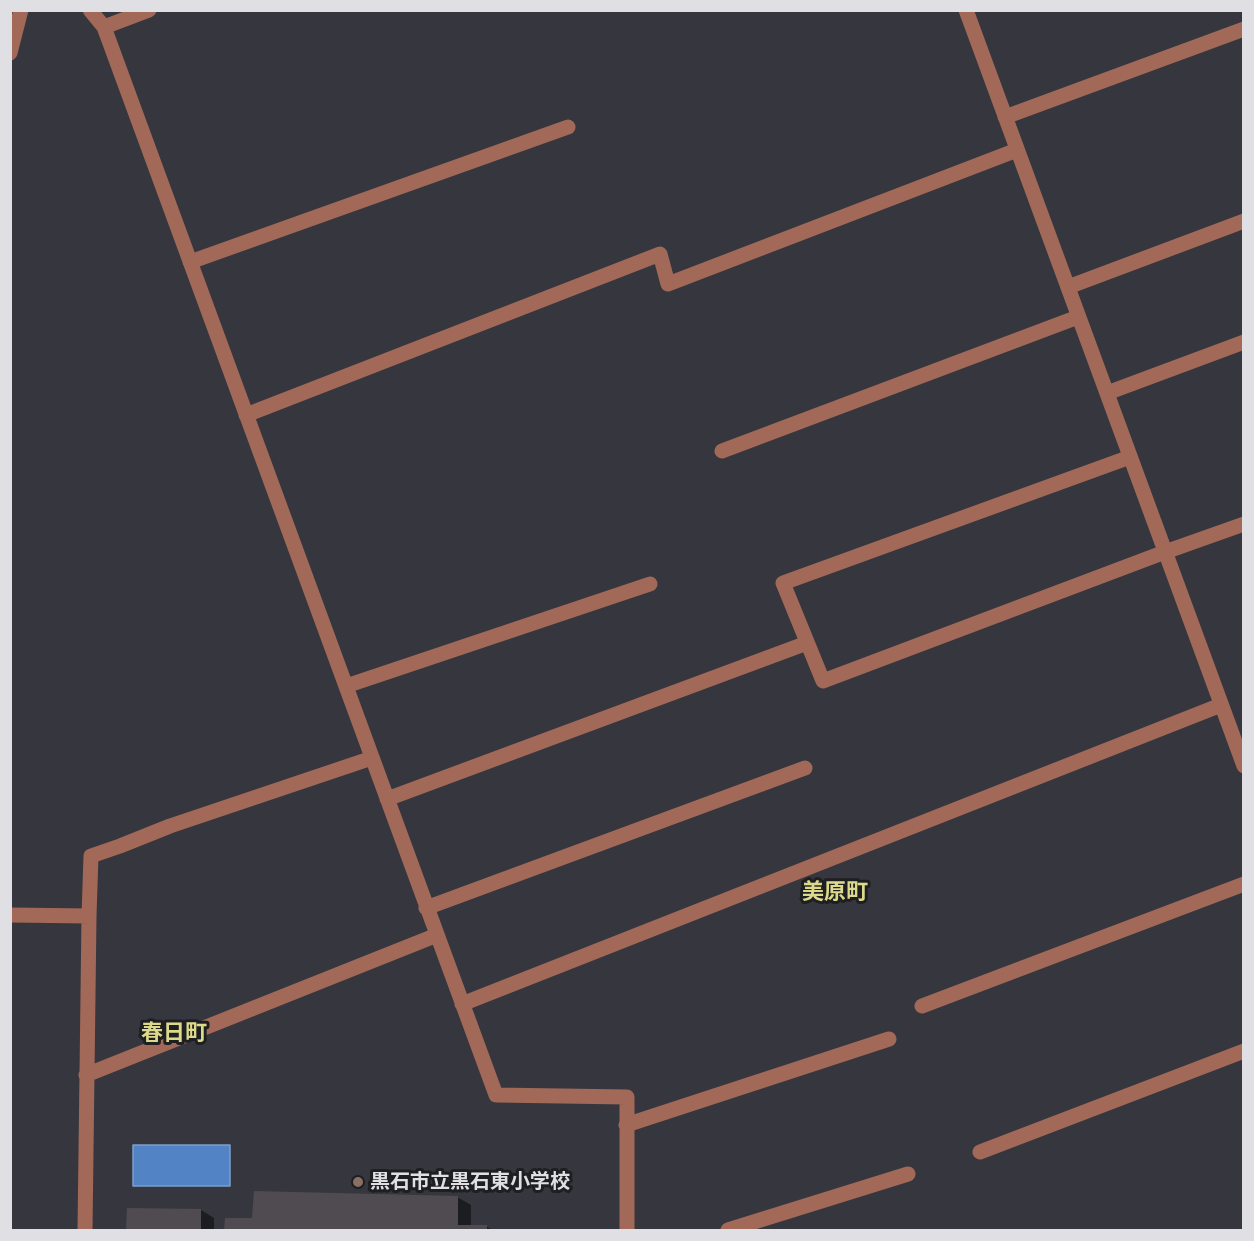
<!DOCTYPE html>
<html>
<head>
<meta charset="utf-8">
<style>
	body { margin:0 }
	#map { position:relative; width:1254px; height:1241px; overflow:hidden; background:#36373e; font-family:"Libre Baskerville",serif }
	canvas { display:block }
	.frame { position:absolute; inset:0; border:12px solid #dfdfe4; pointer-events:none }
</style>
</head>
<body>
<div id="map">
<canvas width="1254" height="1241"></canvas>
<div class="frame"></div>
</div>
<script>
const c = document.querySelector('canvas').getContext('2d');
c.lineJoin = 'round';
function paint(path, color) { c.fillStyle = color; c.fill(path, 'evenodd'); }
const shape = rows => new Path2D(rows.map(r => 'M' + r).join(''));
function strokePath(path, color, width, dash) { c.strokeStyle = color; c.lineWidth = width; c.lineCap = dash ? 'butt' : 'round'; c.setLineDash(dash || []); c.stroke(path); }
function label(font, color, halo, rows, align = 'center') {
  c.font = font + ' "Libre Baskerville","Noto Sans JP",serif'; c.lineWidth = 6; c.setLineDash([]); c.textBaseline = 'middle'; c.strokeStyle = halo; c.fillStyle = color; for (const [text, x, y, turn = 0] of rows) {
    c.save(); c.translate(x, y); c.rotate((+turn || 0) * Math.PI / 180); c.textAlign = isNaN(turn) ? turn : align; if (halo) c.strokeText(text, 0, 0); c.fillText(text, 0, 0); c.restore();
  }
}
const water = shape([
	[133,1145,230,1145,230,1186,133,1186,133,1145]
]);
const shadow = shape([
	[457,1197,471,1205,471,1226,487,1227,493,1230,226,1230,226,1220,253,1220],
	[128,1209,201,1210,214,1218,214,1230,128,1230]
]);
const building = shape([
	[254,1191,458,1196,458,1225,487,1225,487,1230,224,1230,225,1218,252,1218],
	[127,1208,201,1209,201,1230,126,1230]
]);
const minor = shape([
	[90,10,104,27,496,1095,627,1097,627,1230],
	[966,10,1244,766],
	[104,27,149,10],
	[10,53,21,10],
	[1005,117,1244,29],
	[190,262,568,127],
	[1068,287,1244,221],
	[1107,393,1244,342],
	[246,415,660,254,668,284,1017,150],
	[722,451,1078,317],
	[1130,457,783,583,823,681,1165,552,1244,524],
	[346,686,650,584],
	[387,799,807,643],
	[426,908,805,768],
	[10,915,89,916],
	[462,1004,1221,705],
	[922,1006,1244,884],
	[86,1075,437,935],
	[626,1125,889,1039],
	[980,1152,1244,1051],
	[85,1230,89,916,91,856,120,846,170,826,372,758],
	[728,1230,908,1174]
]);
const markers = [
	[358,1182,6,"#8d6e63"]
];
const poiNames = [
	["黒石市立黒石東小学校",370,1182]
];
const quarterNames = [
	["美原町",835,893],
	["春日町",174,1034]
];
paint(water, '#5283c5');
strokePath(water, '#7c9fce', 1.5);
paint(shadow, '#0007');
paint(building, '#504b51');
strokePath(minor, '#a26958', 15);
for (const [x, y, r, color] of markers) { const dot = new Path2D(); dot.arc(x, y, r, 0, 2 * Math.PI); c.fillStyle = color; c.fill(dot); strokePath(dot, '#1e1f22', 2); }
label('bold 20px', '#dfdfe4', '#1e1f22', poiNames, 'left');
label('bold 22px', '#ddd98a', '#1e1f22', quarterNames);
</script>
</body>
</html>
